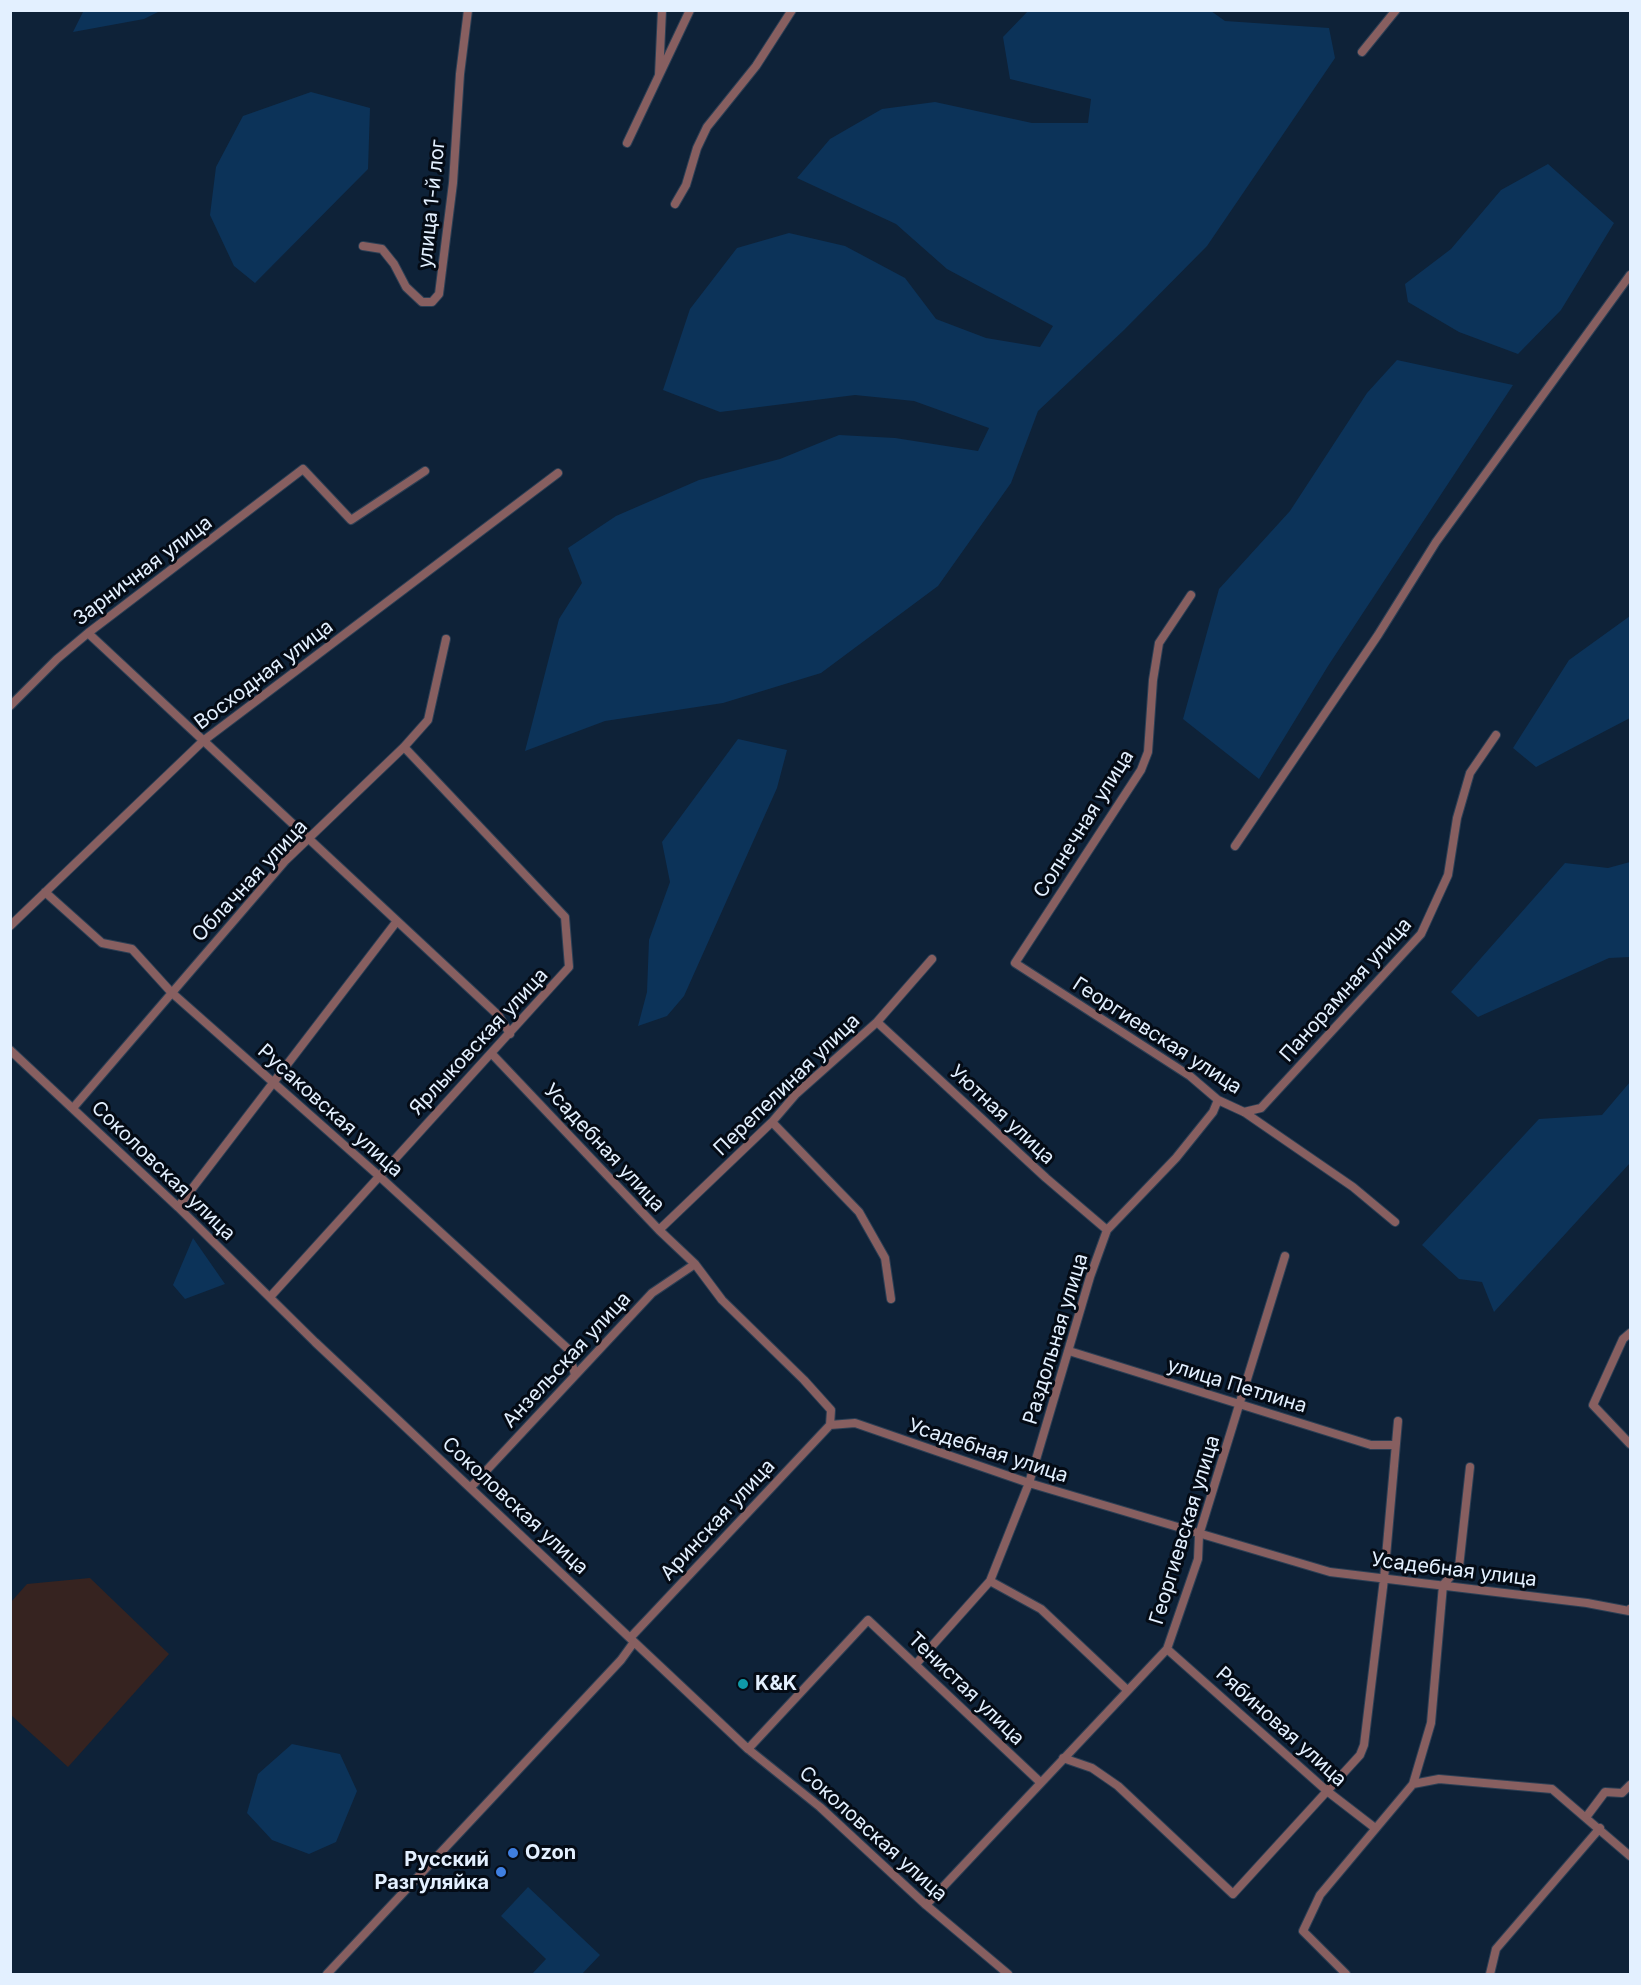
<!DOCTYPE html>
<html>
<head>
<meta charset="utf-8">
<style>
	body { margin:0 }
	#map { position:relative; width:1641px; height:1985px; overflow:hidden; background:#0e2238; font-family:Inter,sans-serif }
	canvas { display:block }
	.frame { position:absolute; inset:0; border:12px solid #e3f0ff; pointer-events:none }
</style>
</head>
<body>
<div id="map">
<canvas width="1641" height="1985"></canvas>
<div class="frame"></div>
</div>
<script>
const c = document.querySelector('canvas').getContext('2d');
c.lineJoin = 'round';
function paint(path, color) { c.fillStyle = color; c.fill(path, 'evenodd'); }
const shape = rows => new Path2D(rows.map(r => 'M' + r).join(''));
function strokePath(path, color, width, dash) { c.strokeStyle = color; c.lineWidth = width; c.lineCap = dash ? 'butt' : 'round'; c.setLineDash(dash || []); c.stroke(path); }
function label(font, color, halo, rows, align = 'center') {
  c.font = font + ' Inter,sans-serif'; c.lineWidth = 6; c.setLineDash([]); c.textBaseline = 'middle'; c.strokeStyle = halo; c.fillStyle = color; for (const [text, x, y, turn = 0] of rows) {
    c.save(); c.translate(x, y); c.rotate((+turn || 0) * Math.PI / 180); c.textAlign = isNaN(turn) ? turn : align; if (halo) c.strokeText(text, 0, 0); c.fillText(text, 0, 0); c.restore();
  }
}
const education = shape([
	[90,1578,169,1654,68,1767,11,1715,11,1602,27,1584]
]);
const green = shape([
	[84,10,160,10,160,11,144,19,73,32],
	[1028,11,1211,11,1225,21,1329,28,1335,58,1207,246,1124,330,1038,411,1011,483,938,586,821,673,723,703,605,721,525,751,559,619,582,583,568,548,616,516,699,480,780,459,839,435,895,438,978,451,989,428,914,401,855,395,720,412,663,390,690,309,737,248,789,233,845,246,905,278,936,319,986,338,1040,347,1053,326,947,269,896,224,797,178,830,139,882,109,935,102,1032,123,1088,123,1091,99,1010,79,1003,37],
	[311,92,370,108,368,169,255,283,234,266,210,215,216,167,243,116],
	[1548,164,1614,223,1561,310,1518,354,1459,332,1408,302,1405,284,1451,249,1501,190],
	[1397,360,1513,385,1328,666,1259,779,1183,719,1219,589,1290,511,1367,393],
	[1630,616,1630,718,1536,767,1513,748,1569,660],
	[738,739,787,750,777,788,684,996,667,1016,638,1026,647,992,649,940,670,882,662,842],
	[1630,862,1630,957,1609,958,1478,1017,1451,992,1565,863,1608,868],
	[1630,1082,1630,1163,1494,1312,1482,1282,1459,1279,1422,1245,1539,1119,1602,1115],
	[193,1238,225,1284,185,1299,173,1285],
	[292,1744,340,1754,357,1791,336,1842,309,1854,272,1840,247,1813,258,1774],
	[528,1887,600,1955,582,1974,532,1974,546,1959,501,1916]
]);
const minor = shape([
	[1362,52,1396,10],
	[659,75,662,10],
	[627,143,690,10],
	[675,204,686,185,697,148,707,127,756,66,792,10],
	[363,246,382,249,394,264,406,287,422,302,432,302,439,294,453,183,460,74,468,10],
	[1191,595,1159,643,1153,680,1148,752,1141,770,1015,963,1190,1076,1218,1100,1244,1112,1353,1187,1395,1222],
	[88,633,499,1016,510,1034],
	[10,706,57,659,88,633,303,469,351,520,425,471],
	[1235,846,1378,635,1436,542,1630,275],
	[45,892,102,943,132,949,171,992,379,1176,568,1349,575,1375],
	[10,926,203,741,558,473],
	[877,1022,1046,1178,1107,1230],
	[10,1050,178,1207,315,1342,748,1749,820,1807,926,1905,1008,1974],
	[492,1054,659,1230,695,1264,722,1300,804,1380,831,1410,830,1425],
	[73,1108,286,860,404,747,428,720,446,639],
	[1244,1112,1261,1108,1421,934,1448,875,1457,818,1470,773,1496,735],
	[772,1122,859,1212,885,1258,891,1299],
	[178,1207,397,921],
	[659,1230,772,1122,796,1094,877,1022,932,959],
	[270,1297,569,967,565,917,404,747],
	[1630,1333,1623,1339,1593,1405,1630,1444],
	[1069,1351,1371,1445,1395,1445],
	[830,1425,855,1423,1029,1483,1330,1572,1587,1603,1629,1611,1630,1609],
	[471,1487,652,1293,695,1264],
	[990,1581,1041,1609,1126,1689],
	[630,1638,830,1425],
	[1167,1649,1327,1791,1375,1828],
	[916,1664,990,1581,1029,1483,1090,1277,1107,1230,1176,1158,1213,1112,1218,1100],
	[748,1749,868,1620,1040,1782],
	[1063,1758,1092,1768,1118,1786,1233,1894,1360,1755,1364,1745,1384,1579,1398,1421],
	[1413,1784,1439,1779,1552,1789,1630,1856],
	[1587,1816,1605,1792,1622,1793,1630,1785],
	[926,1905,1167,1649,1198,1559,1199,1535,1285,1256],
	[327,1974,621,1660,634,1642],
	[1346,1974,1303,1931,1320,1895,1413,1784,1431,1723,1443,1585,1459,1567,1470,1467],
	[1490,1974,1496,1949,1600,1828]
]);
const markers = [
	[743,1684,6,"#0f9aa8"],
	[513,1853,6,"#3f7fe0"],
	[501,1872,6,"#3f7fe0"]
];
const streetNames = [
	["улица 1-й лог",432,204,-84],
	["Зарничная улица",143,571,-37],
	["Восходная улица",264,675,-37],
	["Солнечная улица",1084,824,-58],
	["Облачная улица",250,881,-47],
	["Панорамная улица",1346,990,-48],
	["Георгиевская улица",1157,1036,33],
	["Ярлыковская улица",479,1042,-47],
	["Перепелиная улица",787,1085,-44],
	["Русаковская улица",330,1111,42],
	["Уютная улица",1002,1115,43],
	["Усадебная улица",604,1148,47],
	["Соколовская улица",163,1171,44],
	["Раздольная улица",1056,1339,-73],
	["Анзельская улица",567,1360,-47],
	["улица Петлина",1237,1386,17],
	["Усадебная улица",988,1451,18],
	["Соколовская улица",515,1506,43],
	["Аринская улица",718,1520,-47],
	["Георгиевская улица",1185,1530,-73],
	["Усадебная улица",1454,1570,7],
	["Тенистая улица",966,1689,44],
	["Рябиновая улица",1281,1727,42],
	["Соколовская улица",873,1834,42]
];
const poiNames = [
	["K&K",755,1684],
	["Ozon",525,1853],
	["Русский",489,1860,"right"],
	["Разгуляйка",489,1883,"right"]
];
paint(education, '#362320');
paint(green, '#0c3359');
strokePath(minor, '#2c3f54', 10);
strokePath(minor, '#875f60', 8);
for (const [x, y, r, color] of markers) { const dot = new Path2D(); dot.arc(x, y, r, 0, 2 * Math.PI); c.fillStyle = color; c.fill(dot); strokePath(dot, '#040b15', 2); }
label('20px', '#e3f0ff', '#040b15', streetNames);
label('bold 20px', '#e3f0ff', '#040b15', poiNames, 'left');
</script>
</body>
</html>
